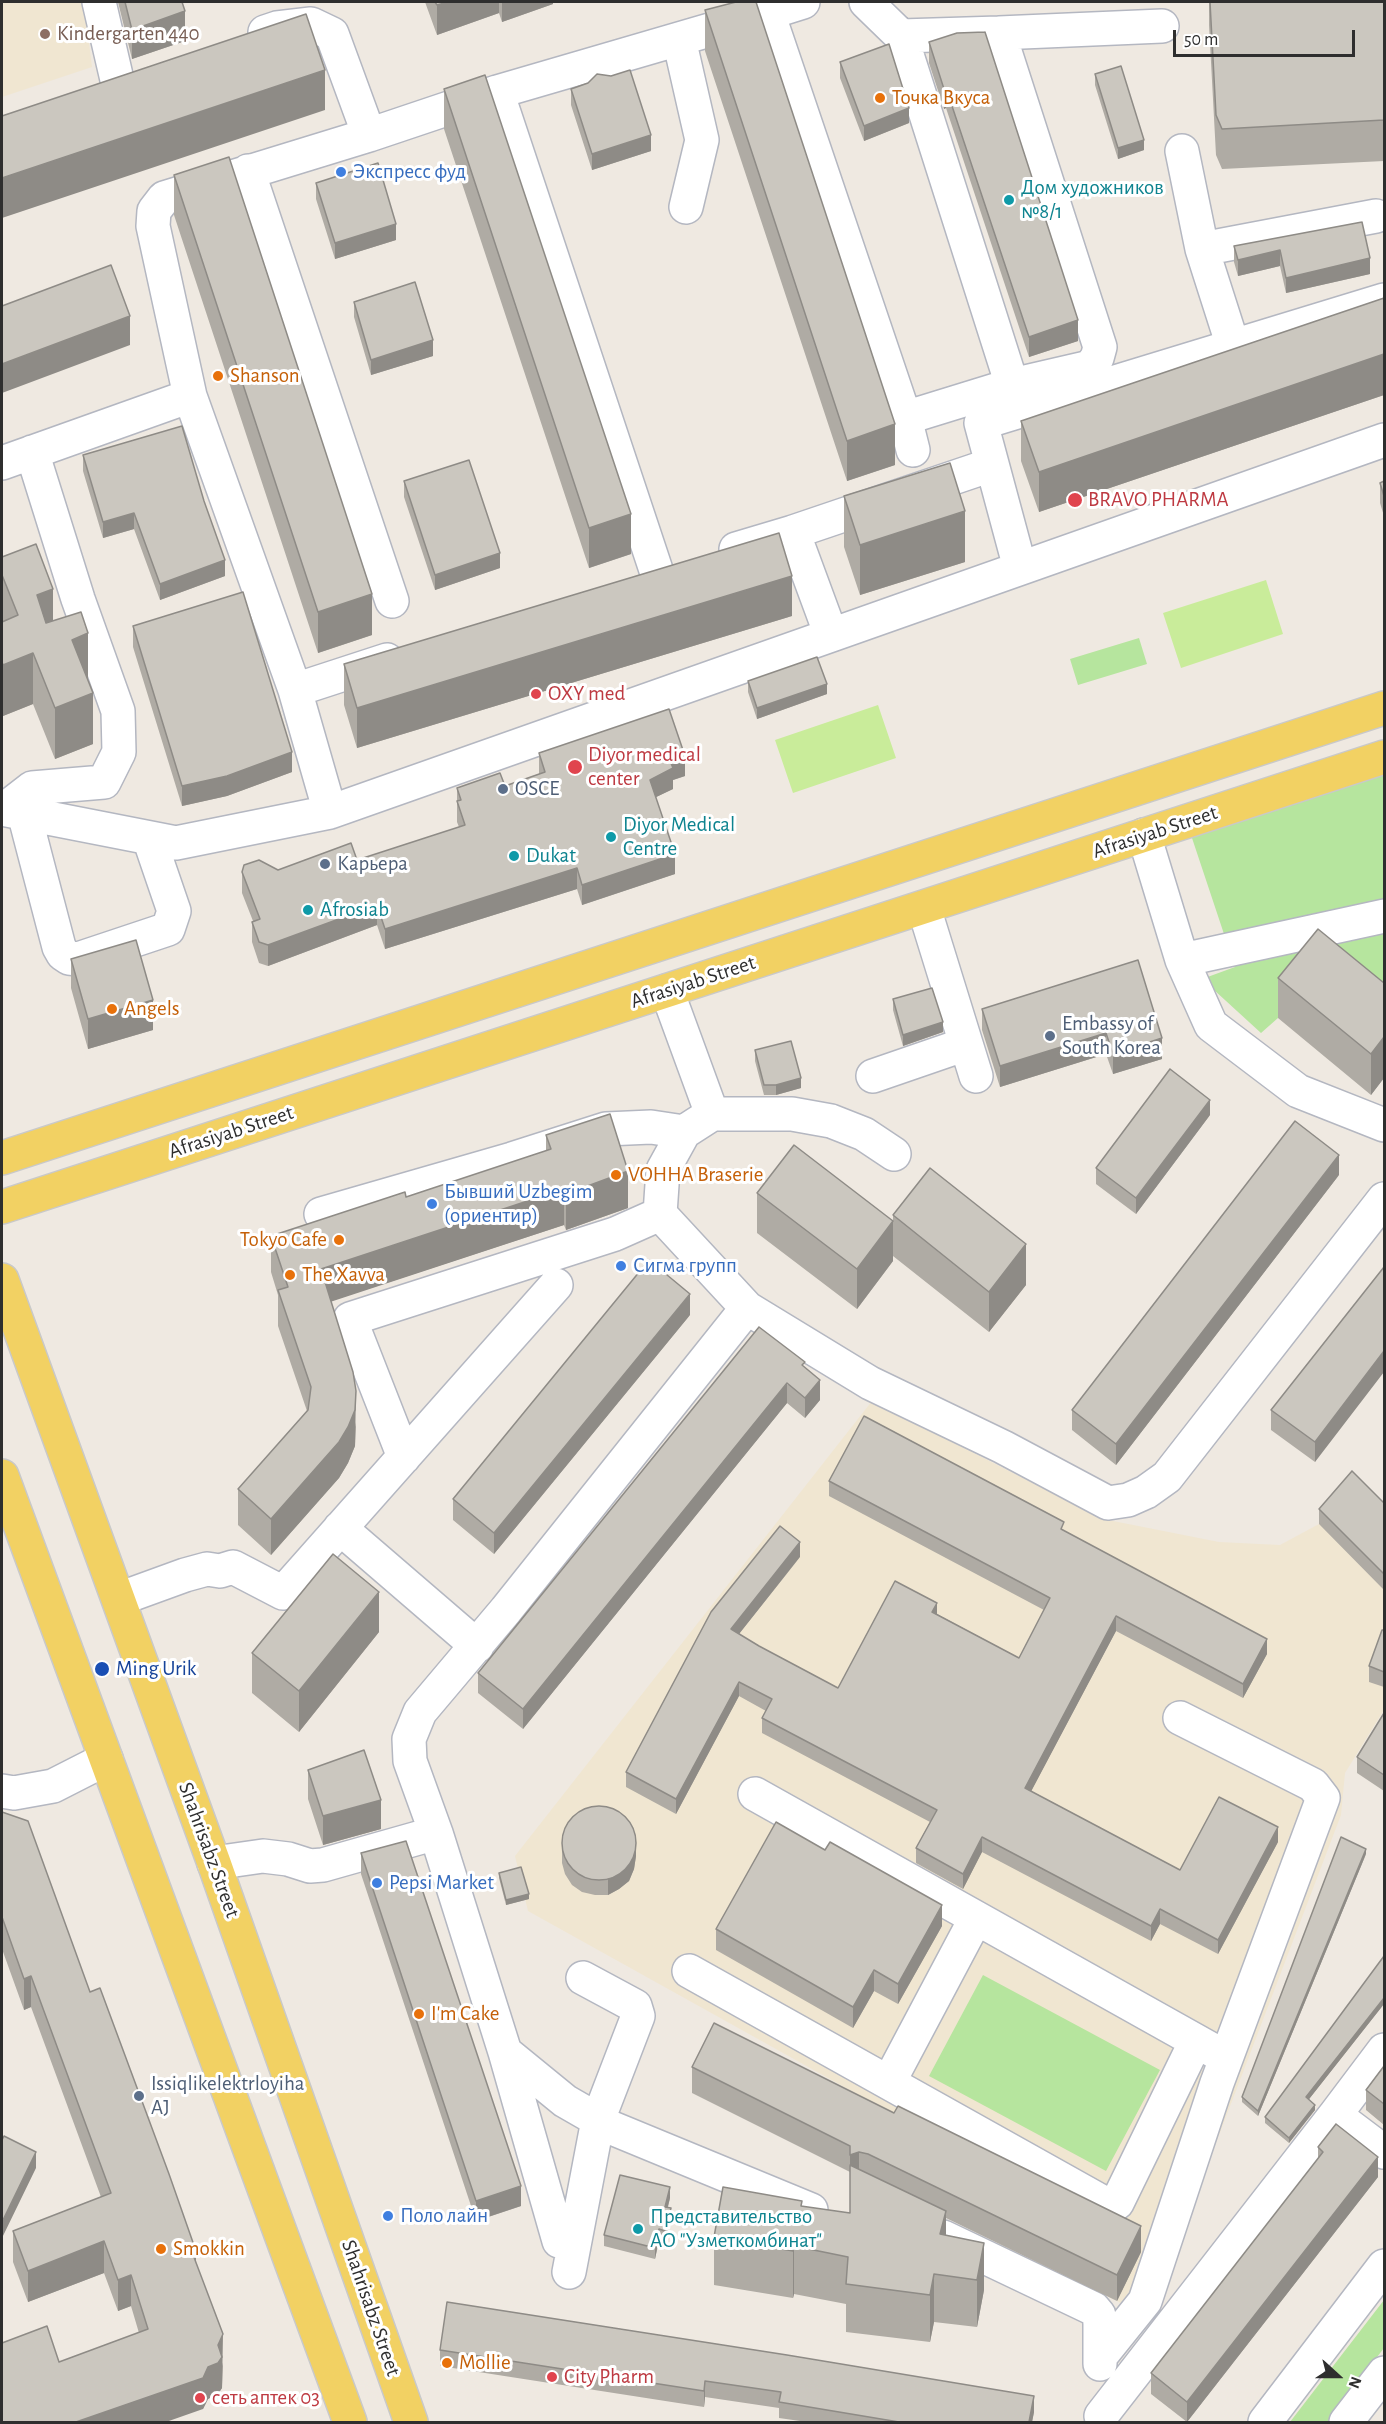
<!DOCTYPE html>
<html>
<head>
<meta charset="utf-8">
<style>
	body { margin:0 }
	#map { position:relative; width:1386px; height:2424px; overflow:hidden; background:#efe9e1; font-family:"Alegreya Sans",sans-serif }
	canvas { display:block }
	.frame { position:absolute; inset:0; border:3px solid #2e2e2e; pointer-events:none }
	.north { position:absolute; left:1308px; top:2346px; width:60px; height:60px; -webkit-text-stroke:4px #fff; paint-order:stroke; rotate:111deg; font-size:16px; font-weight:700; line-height:24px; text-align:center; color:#2e2e2e }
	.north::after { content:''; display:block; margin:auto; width:21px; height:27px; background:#2e2e2e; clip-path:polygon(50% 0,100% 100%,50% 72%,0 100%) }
	.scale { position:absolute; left:1173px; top:30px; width:182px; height:27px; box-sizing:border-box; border:3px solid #2e2e2e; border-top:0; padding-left:8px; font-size:18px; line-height:21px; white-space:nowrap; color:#2e2e2e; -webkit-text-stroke:4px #fff; paint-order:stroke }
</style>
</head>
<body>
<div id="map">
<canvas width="1386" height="2424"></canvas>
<div class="frame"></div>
<div class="north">N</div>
<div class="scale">50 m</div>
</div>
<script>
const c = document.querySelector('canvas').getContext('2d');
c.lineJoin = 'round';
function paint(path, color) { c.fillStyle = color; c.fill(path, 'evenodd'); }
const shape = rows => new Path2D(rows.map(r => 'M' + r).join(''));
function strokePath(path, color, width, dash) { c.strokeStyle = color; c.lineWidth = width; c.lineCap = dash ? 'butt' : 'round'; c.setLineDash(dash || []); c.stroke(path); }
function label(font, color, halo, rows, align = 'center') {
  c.font = font + ' "Alegreya Sans",sans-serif'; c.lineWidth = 6; c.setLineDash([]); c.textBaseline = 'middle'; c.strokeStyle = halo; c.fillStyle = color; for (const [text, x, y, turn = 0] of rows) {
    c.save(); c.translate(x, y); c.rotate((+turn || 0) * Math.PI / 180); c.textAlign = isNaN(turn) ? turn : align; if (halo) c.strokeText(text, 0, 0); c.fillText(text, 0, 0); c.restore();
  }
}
const education = shape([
	[2,2,84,2,92,67,2,97],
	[872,1401,1103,1519,1219,1542,1280,1545,1319,1524,1352,1486,1384,1518,1384,1710,1345,1773,1341,1815,1149,2319,1117,2301,873,2181,882,2108,528,1911,515,1856]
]);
const green = shape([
	[1139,638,1147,664,1078,685,1070,659],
	[1384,773,1384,1024,1318,969,1278,1018,1261,1033,1202,979,1235,967,1191,835],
	[983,1975,1160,2070,1106,2171,929,2076],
	[1384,2300,1384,2348,1327,2422,1290,2422]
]);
const pitch = shape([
	[1266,580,1283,634,1181,668,1163,613],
	[878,705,896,758,793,793,775,740]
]);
const minor = shape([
	[99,2,118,84],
	[866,2,901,36,1012,385,1090,367,1097,358,1100,347,999,33,901,36],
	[768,13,803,2],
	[265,32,277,28,311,24,332,34,369,135],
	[999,33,1162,26],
	[679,39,702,140,686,207],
	[497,92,657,573],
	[1182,151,1202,249,1233,346],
	[248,171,392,601],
	[1202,249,1376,216],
	[905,418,1012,385],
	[2,463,190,396],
	[793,532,991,465],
	[736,549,793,532,831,635],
	[1020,568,981,423,1384,300],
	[295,690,387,660],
	[2,809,176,843,330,812,1384,440],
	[5,809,32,788,104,782,119,752,118,711,78,599,32,452],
	[330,812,295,690,190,396,153,226,154,211,164,198,369,135,497,92,768,13,905,418,913,450],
	[24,813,59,947,63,954,69,958,78,959,168,929,174,911,149,838],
	[1144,835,1182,960,1211,1025,1298,1091,1384,1125],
	[924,908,976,1076],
	[1182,960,1384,916],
	[667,991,712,1114,684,1132,663,1170,660,1214,747,1308,870,1383,1003,1447,1108,1503,1128,1500,1146,1492,1167,1477,1384,1199],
	[873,1076,966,1044],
	[712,1114,792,1114,831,1121,864,1134,894,1154],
	[321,1214,512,1159,606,1129,651,1127,684,1132],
	[404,1457,350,1319,615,1234,660,1214],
	[340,1528,477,1646],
	[119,1599,185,1575,207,1569,220,1571,233,1567,283,1593,556,1285],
	[2,1791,14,1793,53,1786,106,1759],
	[755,1794,1214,2051],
	[436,1833,410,1761,409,1739,420,1712,506,1610,747,1308],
	[214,1863,263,1856,288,1859,310,1866,323,1865,436,1833,505,2052,565,2101,612,2128,811,2210],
	[689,1971,1102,2202,1117,2203,1196,2041],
	[1384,2050,1335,2115,1384,2152],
	[505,2052,559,2241],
	[889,2082,976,1918],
	[943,2237,1094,2309,1099,2315,1100,2323,1100,2364],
	[569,2272,598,2120,638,2016,635,2006,583,1978],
	[1100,2357,1145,2301,1217,2083,1323,1798,1313,1785,1180,1718],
	[1101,2416,1335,2115],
	[1265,2422,1384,2266],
	[1346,2422,1384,2373]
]);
const major = shape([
	[2,1158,1384,708],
	[2,1207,1384,757],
	[2,1280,214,1863,411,2422],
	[2,1476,350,2422]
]);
const wall = shape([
	[118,2,182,2,185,41,132,59],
	[425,2,553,2,553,4,502,22,499,13,437,35],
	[1209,2,1384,2,1384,161,1222,169,1216,155,1209,25],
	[705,10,895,465,847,481,705,51],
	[929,42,1078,341,1029,357,946,108,944,109,929,63],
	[840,62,909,123,864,141,840,78],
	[1095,74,1144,150,1118,159,1095,85],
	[444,89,631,554,589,568,444,129],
	[571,89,651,151,592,170,571,105],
	[174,175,372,635,318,653,174,215],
	[316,183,396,240,335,259,316,199],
	[1362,222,1370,274,1286,293,1280,266,1238,276,1234,262,1234,246],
	[1384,298,1384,395,1039,512,1021,461,1021,421],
	[354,302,433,356,371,375,354,317],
	[83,455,225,576,160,600,134,529,103,538,83,471],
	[404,481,500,568,435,590,404,497],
	[1384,481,1384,516,1380,503,1380,483],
	[844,496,965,562,860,595,844,547],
	[2,557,53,621,88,682,93,744,55,759,33,704,3,716,2,712],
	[792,616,357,748,344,705,344,664],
	[133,626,292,772,227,796,182,806,133,647],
	[748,681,827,694,757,719,748,692],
	[539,753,685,776,673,780,673,789,656,797,675,874,582,905,577,889,385,949,377,925,268,966,259,963,252,942,252,922,253,921,242,893,242,872,278,870,357,860,459,827,457,822,457,788,505,786,539,774],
	[71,959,153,1030,88,1049,71,988],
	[1138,960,1162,1059,1113,1074,1106,1054,1000,1087,982,1030,982,1009],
	[1278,978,1384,983,1384,1078,1371,1095,1278,1018],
	[893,999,943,1032,903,1046,893,1010],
	[755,1050,801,1088,776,1095,764,1095,755,1061],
	[1210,1115,1136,1214,1096,1184,1096,1168],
	[546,1135,628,1208,566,1230,564,1225,331,1301,356,1427,355,1446,348,1463,339,1478,271,1555,238,1525,238,1489,307,1411,278,1326,278,1295,271,1272,271,1236,406,1197,546,1151],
	[1339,1175,1116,1465,1072,1430,1072,1410],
	[757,1193,893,1220,893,1215,1026,1285,989,1332,893,1256,893,1261,857,1309,757,1233],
	[1384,1267,1315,1462,1271,1430,1271,1410],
	[690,1315,494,1554,453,1520,453,1499],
	[805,1368,820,1400,805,1418,787,1403,523,1729,478,1693,478,1673],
	[829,1481,1064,1531,1267,1654,1243,1698,1116,1631,1031,1791,1180,1870,1278,1842,1218,1954,1160,1924,1151,1941,982,1852,963,1889,916,1863,916,1848,930,1822,762,1733,762,1718,766,1711,739,1696,676,1814,626,1787,626,1772,800,1557,739,1634,759,1646,838,1688,937,1614,1019,1658,1044,1610,829,1496],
	[1384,1503,1384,1590,1319,1524,1319,1509],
	[1384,1630,1384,1687,1369,1682,1369,1666],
	[379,1632,299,1732,252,1693,252,1653],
	[1384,1713,1384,1791,1357,1773,1357,1757],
	[308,1770,381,1829,323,1845,308,1799],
	[2,1812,90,1992,196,2264,223,2366,222,2388,218,2394,208,2399,203,2409,59,2362,139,2333,131,2306,118,2311,104,2273,28,2302,13,2262,13,2231,101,2197,31,2007,24,2010,2,1949],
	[562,1847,636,1856,634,1869,629,1881,619,1889,608,1895,595,1895,582,1892,572,1885,565,1874,562,1863],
	[825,1850,942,1926,898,2004,874,1991,853,2028,716,1950,716,1929],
	[361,1853,521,2206,476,2221,361,1874],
	[1366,1854,1258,2116,1242,2102,1242,2097],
	[499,1873,529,1899,506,1905,499,1878],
	[1384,2004,1309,2099,1315,2110,1289,2143,1265,2123,1265,2117],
	[1384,2066,1384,2125,1366,2110,1366,2090],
	[692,2067,1141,2252,1117,2301,946,2218,946,2235,984,2243,984,2290,977,2327,934,2322,930,2342,846,2332,846,2304,794,2294,793,2298,714,2285,714,2237,850,2213,850,2172,692,2093],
	[1318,2147,1378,2177,1187,2422,1151,2394,1151,2373,1318,2159],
	[670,2198,668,2207,671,2219,665,2242,659,2240,655,2259,604,2246,604,2235],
	[440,2350,1034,2412,1032,2422,807,2422,779,2418,779,2408,705,2397,704,2407,440,2366]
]);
const shadedWall = shape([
	[448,2,499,2,499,13,437,35,437,5],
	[502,2,553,2,553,4,502,22],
	[185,11,185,41,132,59,132,30],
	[325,70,325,110,2,218,2,178],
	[946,88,946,108,944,109,944,89],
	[909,108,909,123,864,141,864,126],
	[651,135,651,151,592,170,592,154],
	[1144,140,1144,150,1118,159,1118,148],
	[396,224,396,240,335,259,335,243],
	[1280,250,1280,266,1238,276,1238,260],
	[1370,258,1370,274,1286,293,1286,278],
	[130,316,130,345,2,393,2,364],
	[1078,320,1078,341,1029,357,1029,337],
	[433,340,433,356,371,375,371,360],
	[1384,354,1384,395,1039,512,1039,472],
	[895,424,895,465,847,481,847,441],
	[965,511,965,562,860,595,860,545],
	[134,513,134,529,103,538,103,522],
	[631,514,631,554,589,568,589,528],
	[500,553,500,568,435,590,435,575],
	[225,560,225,576,160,600,160,584],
	[792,576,792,616,357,748,357,708],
	[53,589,53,640,37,646,37,595],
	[372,594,372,635,318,653,318,612],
	[88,633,88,684,72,640],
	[33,653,33,704,3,716,3,665],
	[827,684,827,694,757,719,757,708],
	[93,693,93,744,55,759,55,708],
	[292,752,292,772,227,796,182,806,182,786],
	[685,756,685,776,673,780,673,789,650,800,650,780,670,761],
	[675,854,675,874,582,905,582,885],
	[577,868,577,889,385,949,385,929],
	[377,905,377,925,268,966,268,945],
	[153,1000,153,1030,88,1049,88,1019],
	[943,1022,943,1032,903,1046,903,1035],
	[1106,1033,1106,1054,1000,1087,1000,1066],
	[1384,1037,1384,1078,1371,1095,1371,1054],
	[1162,1038,1162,1059,1113,1074,1113,1054],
	[801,1078,801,1088,776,1095,776,1085],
	[1210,1100,1210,1115,1136,1214,1136,1198],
	[1339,1155,1339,1175,1116,1465,1116,1444],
	[628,1171,628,1208,566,1230,566,1194],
	[564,1189,564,1225,321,1305,321,1269],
	[893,1221,893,1261,857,1309,857,1269],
	[1026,1244,1026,1285,989,1332,989,1292],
	[690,1294,690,1315,494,1554,494,1533],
	[1384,1351,1384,1372,1315,1462,1315,1442],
	[820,1380,820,1400,805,1418,805,1398],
	[787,1383,787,1403,523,1729,523,1709],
	[356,1391,355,1446,348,1463,339,1478,271,1555,271,1519],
	[800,1542,800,1557,731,1644,731,1629],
	[379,1592,379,1632,299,1732,299,1691],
	[937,1603,937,1618,932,1612],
	[1116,1616,1116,1631,1025,1803,1025,1788],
	[1267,1639,1267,1654,1243,1698,1243,1684],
	[739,1682,739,1696,676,1814,676,1799],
	[381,1800,381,1829,323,1845,323,1816],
	[1278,1827,1278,1842,1218,1954,1218,1940],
	[982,1837,982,1852,963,1889,963,1874],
	[636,1840,636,1856,634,1869,629,1881,619,1889,608,1895,608,1879],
	[1366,1849,1366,1854,1258,2116,1258,2111],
	[529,1894,529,1899,506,1905,506,1900],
	[942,1905,942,1926,898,2004,898,1984],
	[1160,1909,1160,1924,1151,1941,1151,1926],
	[874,1970,874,1991,853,2028,853,2007],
	[31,1976,31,2007,24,2010,24,1979],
	[1384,1998,1384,2004,1306,2103,1306,2097],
	[1315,2105,1315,2110,1289,2143,1289,2138],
	[36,2152,36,2168,2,2238,2,2222],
	[859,2152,859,2178,850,2182,850,2155],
	[1378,2157,1378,2177,1187,2422,1187,2402],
	[521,2186,521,2206,476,2221,476,2201],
	[670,2187,670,2198,665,2217,665,2207],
	[671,2208,671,2219,665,2242,665,2231],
	[946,2211,946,2259,940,2234],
	[1141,2226,1141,2252,1117,2301,1117,2275],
	[659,2229,659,2240,655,2259,655,2248],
	[104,2241,104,2273,28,2302,28,2271],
	[984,2243,984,2290,977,2327,977,2280],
	[794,2246,794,2294,793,2298,793,2251],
	[196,2251,196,2282,192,2252],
	[934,2274,934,2322,930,2342,930,2295],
	[131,2275,131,2306,118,2311,118,2280],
	[223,2334,222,2388,218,2394,208,2399,203,2409,166,2422,76,2422,218,2345],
	[705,2381,705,2397,704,2407,704,2391],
	[1034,2396,1034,2412,1032,2422,1029,2422]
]);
const building = shape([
	[125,2,182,2,185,11,132,30,125,2],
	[435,2,448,2,437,5,435,2],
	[736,2,756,2,895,424,847,441,705,10,736,2],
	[1210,2,1384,2,1384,120,1222,129,1216,115,1210,2],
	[306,14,325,70,2,178,2,116,306,14],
	[985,32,1078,320,1029,337,946,88,944,89,929,42,957,33,985,32],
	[889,44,909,108,864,126,840,62,889,44],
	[1121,66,1144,140,1118,148,1095,74,1121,66],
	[630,70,651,135,592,154,571,89,588,83,597,74,611,76,630,70],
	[485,75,631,514,589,528,444,89,485,75],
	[229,157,372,594,318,612,174,175,229,157],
	[378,163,396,224,335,243,316,183,378,163],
	[1362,222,1370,258,1286,278,1280,250,1238,260,1234,246,1362,222],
	[111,265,130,316,2,364,2,306,111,265],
	[415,282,433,340,371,360,354,302,415,282],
	[1384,298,1384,354,1039,472,1021,421,1384,298],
	[182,426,204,501,225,560,160,584,134,513,103,522,83,455,182,426],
	[469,460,500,553,435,575,404,481,469,460],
	[950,463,965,511,860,545,844,496,950,463],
	[1384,481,1384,496,1380,483,1384,481],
	[779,533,792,576,357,708,344,664,779,533],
	[36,544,53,589,37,595,46,623,81,612,88,633,72,640,93,693,55,708,33,653,3,665,2,662,2,622,18,615,2,575,2,557,36,544],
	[243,592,292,752,227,776,182,786,133,626,243,592],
	[817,657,827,684,757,708,748,681,817,657],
	[669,709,685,756,670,761,673,768,650,780,675,854,582,885,577,868,385,929,377,905,268,945,259,942,252,922,260,919,242,872,244,865,259,860,278,870,351,843,357,860,465,825,457,801,461,800,457,788,500,773,505,786,545,772,539,753,669,709],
	[1318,929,1384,983,1384,1037,1371,1054,1278,978,1318,929],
	[136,940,153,1000,88,1019,71,959,136,940],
	[1138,960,1162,1038,1113,1054,1106,1033,1000,1066,982,1009,1138,960],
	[932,988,943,1022,903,1035,893,999,932,988],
	[791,1041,801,1078,776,1085,764,1085,755,1050,791,1041],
	[1170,1069,1210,1100,1136,1198,1096,1168,1170,1069],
	[610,1114,628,1171,566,1194,564,1189,321,1269,353,1372,356,1391,355,1410,348,1427,339,1442,271,1519,238,1489,308,1410,311,1387,278,1290,288,1287,271,1236,405,1192,406,1197,551,1149,546,1135,610,1114],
	[1295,1121,1339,1155,1116,1444,1072,1410,1295,1121],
	[794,1145,893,1221,857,1269,757,1193,794,1145],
	[930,1168,1026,1244,989,1292,893,1215,930,1168],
	[649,1260,690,1294,494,1533,453,1499,649,1260],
	[1384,1267,1384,1351,1315,1442,1271,1410,1384,1267],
	[759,1327,805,1362,802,1365,820,1380,805,1398,787,1383,523,1709,478,1673,759,1327],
	[864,1416,1064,1522,1061,1529,1267,1639,1243,1684,1116,1616,1025,1788,1180,1870,1219,1797,1278,1827,1218,1940,1160,1909,1151,1926,982,1837,963,1874,916,1848,937,1810,762,1718,772,1699,739,1682,676,1799,626,1772,711,1612,780,1526,800,1542,731,1629,759,1646,838,1688,895,1581,937,1603,932,1612,1019,1658,1050,1598,829,1481,864,1416],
	[1352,1471,1384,1503,1384,1574,1319,1509,1352,1471],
	[333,1554,379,1592,299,1691,252,1653,333,1554],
	[1382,1630,1384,1630,1384,1672,1369,1666,1382,1630],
	[1384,1713,1384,1775,1357,1757,1384,1713],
	[364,1750,381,1800,323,1816,308,1770,364,1750],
	'562 1843a37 37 0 1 1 74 0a37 37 0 1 1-74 0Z',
	[2,1812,28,1821,90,1992,100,1988,169,2174,196,2251,192,2252,223,2334,218,2345,222,2357,218,2363,208,2367,203,2378,76,2422,2,2422,2,2343,47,2326,59,2362,148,2329,131,2275,118,2280,104,2241,28,2271,13,2231,111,2193,31,1976,24,1979,2,1917,2,1812],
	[776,1822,825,1850,830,1842,942,1905,898,1984,874,1970,853,2007,716,1929,776,1822],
	[1341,1837,1366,1849,1258,2111,1242,2097,1341,1837],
	[406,1841,521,2186,476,2201,361,1853,406,1841],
	[521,1867,529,1894,506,1900,499,1873,521,1867],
	[1384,1956,1384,1998,1306,2097,1315,2105,1289,2138,1265,2117,1384,1956],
	[714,2023,894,2113,898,2106,1141,2226,1117,2275,868,2154,859,2152,850,2155,850,2146,692,2067,714,2023],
	[1384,2066,1384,2104,1366,2090,1384,2066],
	[1336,2124,1378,2157,1187,2402,1151,2373,1323,2152,1318,2147,1336,2124],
	[4,2136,36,2152,2,2222,2,2140,4,2136],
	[850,2165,946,2211,940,2234,984,2243,977,2280,934,2274,930,2295,846,2284,848,2257,794,2246,793,2251,714,2237,723,2187,802,2201,801,2206,850,2213,850,2165],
	[620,2175,670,2187,665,2207,671,2208,665,2231,659,2229,655,2248,604,2235,620,2175],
	[447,2302,787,2355,1034,2396,1029,2422,899,2422,779,2402,781,2392,705,2381,704,2391,440,2350,447,2302]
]);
const markers = [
	[45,34,6,"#8d6e63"],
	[880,98,6,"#e8710a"],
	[341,172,6,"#3f7fe0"],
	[1009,200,6,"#0f9aa8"],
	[218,376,6,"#e8710a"],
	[1075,500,8,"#e0444e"],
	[536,694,6,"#e0444e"],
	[575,767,8,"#e0444e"],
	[503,789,6,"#5c6f8a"],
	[611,837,6,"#0f9aa8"],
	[514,856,6,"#0f9aa8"],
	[325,864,6,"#5c6f8a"],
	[308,910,6,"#0f9aa8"],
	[112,1009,6,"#e8710a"],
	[1050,1036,6,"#5c6f8a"],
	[616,1175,6,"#e8710a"],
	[432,1204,6,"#3f7fe0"],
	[339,1240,6,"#e8710a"],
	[621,1266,6,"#3f7fe0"],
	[290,1275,6,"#e8710a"],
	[102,1669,8,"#1a4fb4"],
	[377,1883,6,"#3f7fe0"],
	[419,2014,6,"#e8710a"],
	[139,2096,6,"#5c6f8a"],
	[388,2216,6,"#3f7fe0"],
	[638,2229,6,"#0f9aa8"],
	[161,2249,6,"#e8710a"],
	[447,2363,6,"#e8710a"],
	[552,2377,6,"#e0444e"],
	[200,2398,6,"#e0444e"]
];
const educationNames = [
	["Kindergarten 440",57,34]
];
const foodNames = [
	["Точка Вкуса",892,98],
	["Shanson",230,376],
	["Angels",124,1009],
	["VOHHA Braserie",628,1175],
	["Tokyo Cafe",327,1240,"right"],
	["The Xavva",302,1275],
	["I'm Cake",431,2014],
	["Smokkin",173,2249],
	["Mollie",459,2363]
];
const shopNames = [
	["Экспресс фуд",353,172],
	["Бывший Uzbegim",444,1192],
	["(ориентир)",444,1216],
	["Сигма групп",633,1266],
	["Pepsi Market",389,1883],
	["Поло лайн",400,2216]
];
const cultureNames = [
	["Дом художников",1021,188],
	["№8/1",1021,212],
	["Diyor Medical",623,825],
	["Centre",623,849],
	["Dukat",526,856],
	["Afrosiab",320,910],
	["Представительство",650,2217],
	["АО \"Узметкомбинат\"",650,2241]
];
const healthNames = [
	["BRAVO PHARMA",1088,500],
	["OXY med",548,694],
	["Diyor medical",588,755],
	["center",588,779],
	["City Pharm",564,2377],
	["сеть аптек 03",212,2398]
];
const serviceNames = [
	["OSCE",515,789],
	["Карьера",337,864],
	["Embassy of",1062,1024],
	["South Korea",1062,1048],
	["Issiqlikelektrloyiha",151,2084],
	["AJ",151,2108]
];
const streetNames = [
	["Afrasiyab Street",1155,832,-18],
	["Afrasiyab Street",693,982,-18],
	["Afrasiyab Street",231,1132,-18],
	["Shahrisabz Street",209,1850,70],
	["Shahrisabz Street",371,2308,71]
];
const transitNames = [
	["Ming Urik",116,1669]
];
paint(education, '#f0e6d1');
paint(green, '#b6e59e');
paint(pitch, '#c9ec9a');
strokePath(minor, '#b4b7c1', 36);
strokePath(major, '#c9c9c9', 36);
strokePath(minor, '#fff', 33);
strokePath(major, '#f2d163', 33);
paint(wall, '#afaba4');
paint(shadedWall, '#8e8b86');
paint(building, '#cbc7bf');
strokePath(building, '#8e8b86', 1.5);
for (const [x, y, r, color] of markers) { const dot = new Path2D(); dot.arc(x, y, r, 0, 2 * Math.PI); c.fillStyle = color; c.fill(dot); strokePath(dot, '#fff', 2); }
label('21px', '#785e54', '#fff', educationNames, 'left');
label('21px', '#c56008', '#fff', foodNames, 'left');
label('21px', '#366cbe', '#fff', shopNames, 'left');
label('21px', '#0d838f', '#fff', cultureNames, 'left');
label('21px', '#be3a42', '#fff', healthNames, 'left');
label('21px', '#4e5e75', '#fff', serviceNames, 'left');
label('21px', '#2e2e2e', '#fff', streetNames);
label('21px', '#164399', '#fff', transitNames, 'left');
</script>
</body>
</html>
